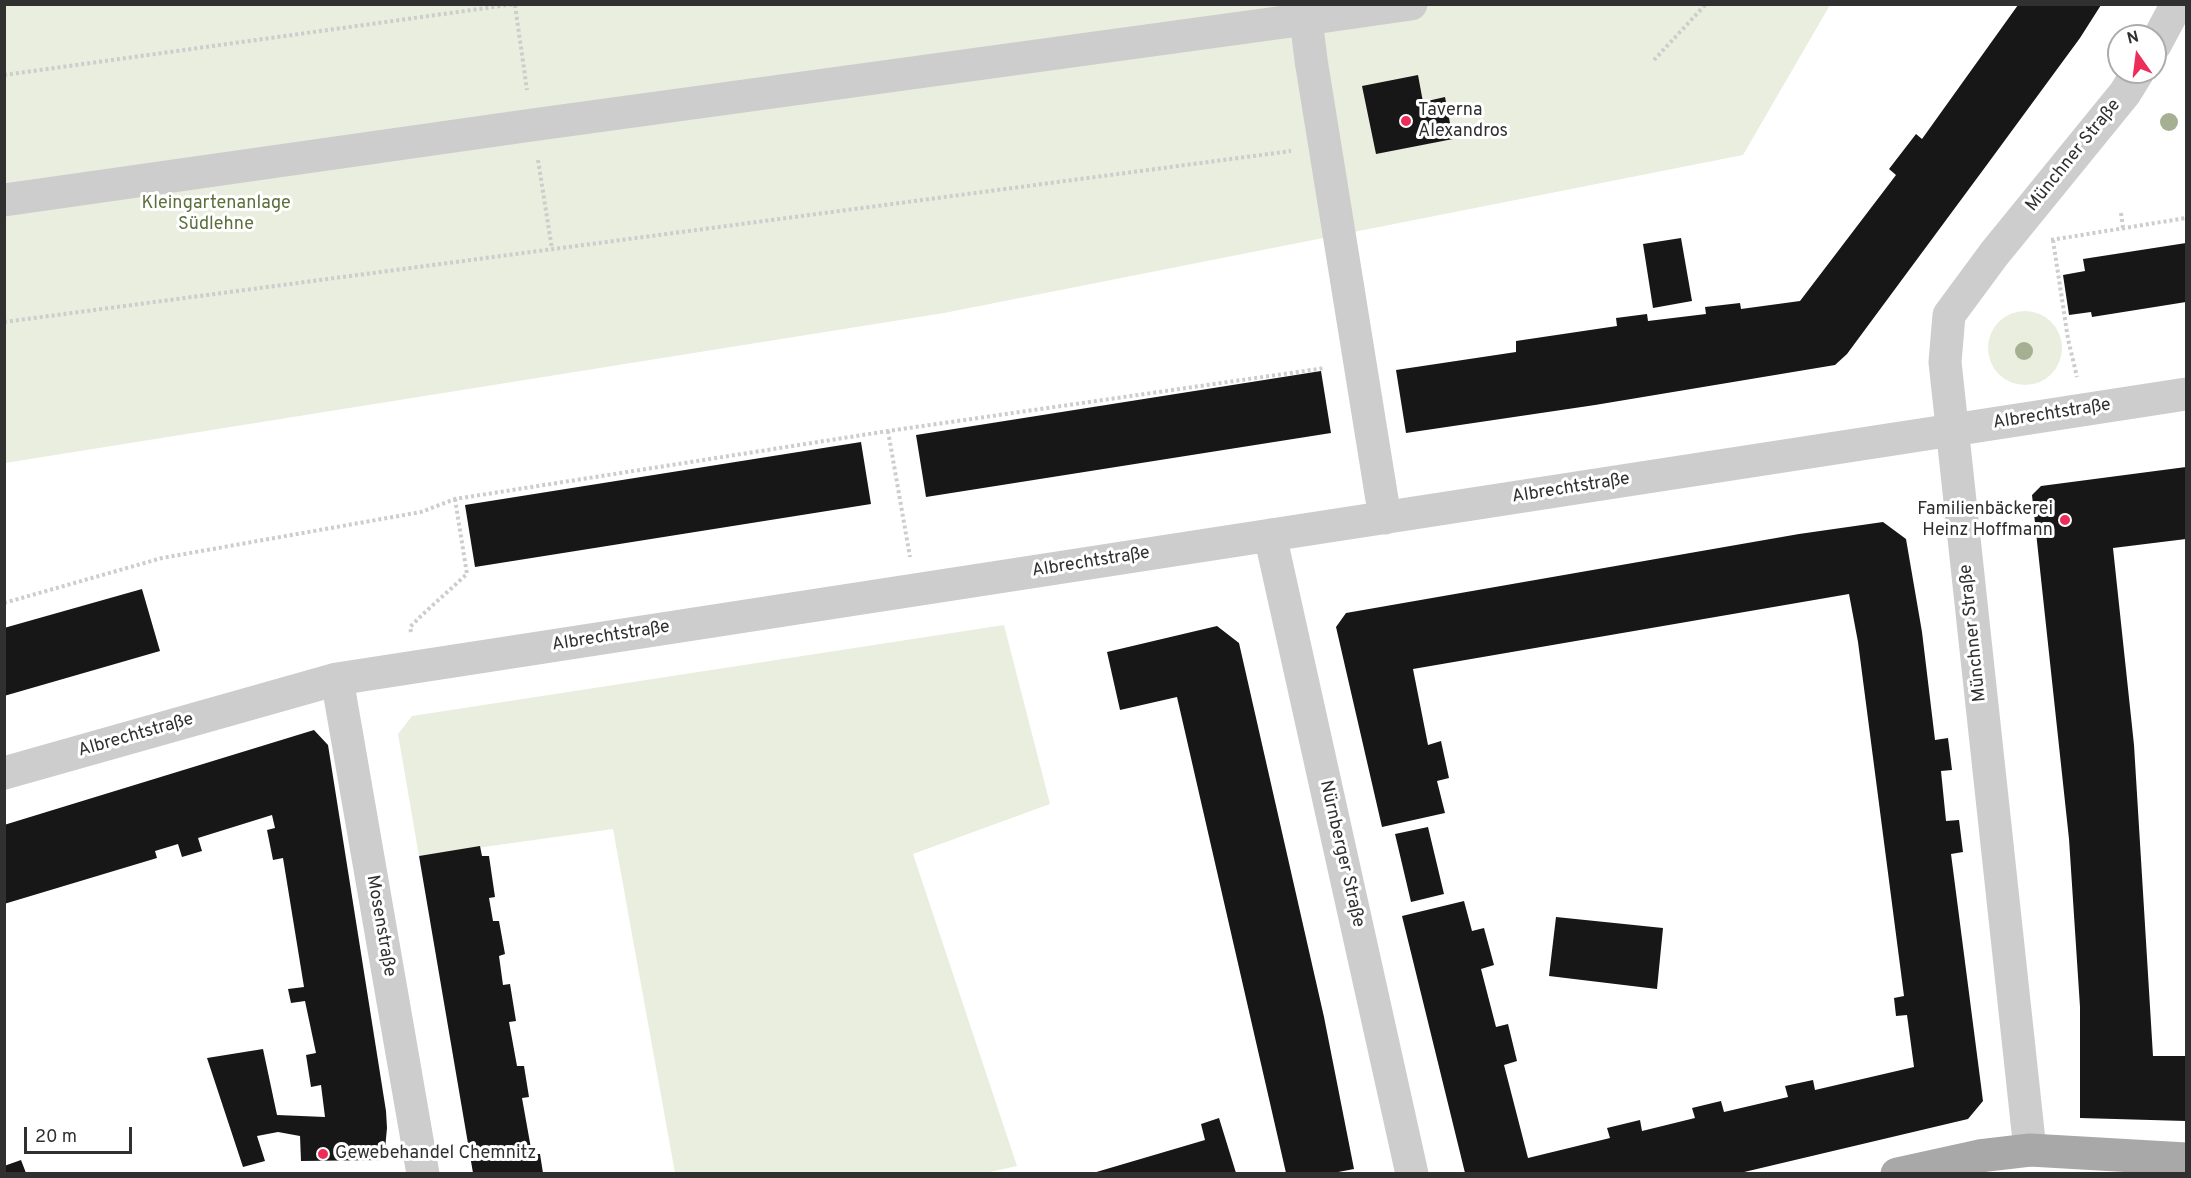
<!DOCTYPE html>
<html>
<head>
<meta charset="utf-8">
<style>
	body { margin:0 }
	#map { position:relative; width:2191px; height:1178px; overflow:hidden; background:#fff; font-family:Overpass,sans-serif }
	canvas { display:block }
	.frame { position:absolute; inset:0; border:6px solid #303030; pointer-events:none }
	.north { position:absolute; left:2107px; top:24px; width:60px; height:60px; box-sizing:border-box; background:#fff; border:2px solid #acacac; border-radius:50%; rotate:346deg; font-size:16px; font-weight:700; line-height:24px; text-align:center; color:#303030 }
	.north::after { content:''; display:block; margin:auto; width:21px; height:27px; background:#ed2d59; clip-path:polygon(50% 0,100% 100%,50% 72%,0 100%) }
	.scale { position:absolute; left:24px; top:1127px; width:108px; height:27px; box-sizing:border-box; border:3px solid #303030; border-top:0; padding-left:8px; font-size:18px; line-height:21px; white-space:nowrap; color:#303030; -webkit-text-stroke:4px #fff; paint-order:stroke }
</style>
</head>
<body>
<div id="map">
<canvas width="2191" height="1178"></canvas>
<div class="frame"></div>
<div class="north">N</div>
<div class="scale">20 m</div>
</div>
<script>
const c = document.querySelector('canvas').getContext('2d');
c.lineJoin = 'round';
function paint(path, color) { c.fillStyle = color; c.fill(path, 'evenodd'); }
const shape = rows => new Path2D(rows.map(r => 'M' + r).join(''));
function strokePath(path, color, width, dash) { c.strokeStyle = color; c.lineWidth = width; c.lineCap = dash ? 'butt' : 'round'; c.setLineDash(dash || []); c.stroke(path); }
function label(font, color, halo, rows, align = 'center') {
  c.font = font + ' Overpass,sans-serif'; c.lineWidth = 6; c.setLineDash([]); c.textBaseline = 'middle'; c.strokeStyle = halo; c.fillStyle = color; for (const [text, x, y, turn = 0] of rows) {
    c.save(); c.translate(x, y); c.rotate((+turn || 0) * Math.PI / 180); c.textAlign = isNaN(turn) ? turn : align; if (halo) c.strokeText(text, 0, 0); c.fillText(text, 0, 0); c.restore();
  }
}
const green = shape([
	[5,5,1830,5,1743,155,944,313,5,463],
	'1988 348a37 37 0 1 1 74 0a37 37 0 1 1-74 0Z',
	[1004,625,1050,804,913,854,1017,1166,981,1174,675,1173,613,829,419,856,398,734,412,716]
]);
const building = shape([
	[2018,5,2101,5,2080,38,1986,166,1847,354,1835,365,1595,405,1406,433,1396,370,1516,352,1516,341,1617,326,1616,318,1647,314,1648,321,1706,314,1705,307,1740,303,1741,309,1800,301,1896,175,1889,169,1916,134,1922,139],
	[1418,75,1423,102,1445,97,1453,139,1376,154,1362,86],
	[1681,238,1692,301,1653,308,1643,244],
	[2186,243,2186,302,2092,317,2091,312,2069,315,2063,275,2085,271,2083,259],
	[1321,371,1331,433,926,497,916,435],
	[861,442,871,504,475,567,465,505],
	[2186,467,2186,539,2113,548,2134,745,2153,1056,2186,1056,2186,1121,2080,1118,2080,1007,2069,839,2032,495,2041,486],
	[1883,522,1906,539,1922,632,1935,740,1948,738,1952,770,1941,771,1946,821,1959,820,1963,852,1951,854,1983,1101,1968,1119,1740,1173,1465,1173,1402,916,1464,901,1472,931,1484,928,1494,965,1481,969,1496,1027,1508,1024,1517,1061,1504,1065,1528,1158,1610,1138,1607,1128,1640,1120,1642,1131,1695,1118,1692,1108,1721,1101,1724,1112,1788,1097,1785,1086,1813,1080,1815,1090,1914,1067,1907,1015,1896,1016,1894,998,1904,996,1858,642,1849,594,1413,669,1428,745,1441,741,1449,778,1437,781,1445,813,1382,827,1336,627,1346,613,1799,534],
	[142,589,160,651,4,696,4,628],
	[1217,626,1239,643,1324,1017,1354,1169,1333,1173,1286,1173,1177,697,1120,710,1107,652],
	[314,730,328,745,386,1111,387,1128,384,1160,301,1161,300,1136,278,1132,257,1136,265,1161,243,1167,207,1058,263,1049,277,1115,325,1117,321,1085,311,1087,306,1055,316,1053,305,1001,291,1003,288,989,304,987,283,858,273,860,267,830,275,828,272,815,198,838,202,851,182,857,178,844,155,851,157,858,4,904,4,825],
	[1428,827,1444,894,1411,902,1395,834],
	[480,846,482,856,489,856,495,897,489,898,493,921,499,921,505,954,499,956,503,985,510,984,516,1021,509,1022,517,1066,524,1066,529,1097,522,1098,532,1154,540,1154,543,1173,473,1173,419,856],
	[1556,917,1663,928,1657,989,1549,976],
	[1219,1118,1236,1173,1093,1173,1205,1140,1201,1124],
	[21,1160,26,1173,4,1173,4,1166]
]);
const path = shape([
	[515,5,527,90],
	[1654,60,1706,4],
	[4,75,515,4],
	[538,160,552,249],
	[2121,213,2123,228],
	[2051,240,2186,218],
	[2053,240,2068,339,2077,377],
	[4,322,1291,151],
	[888,431,910,557],
	[4,603,162,558,421,512,455,499,888,431,1325,368],
	[411,632,410,627,422,615,467,574,455,499]
]);
const minor = shape([
	[2155,45,2177,4],
	[4,200,532,125,1306,19],
	[1385,518,1311,60,1306,19,1411,4],
	[1270,535,1412,1174],
	[337,679,423,1174],
	[4,773,337,679,2186,394],
	[2030,1150,1945,362,1949,315,1994,254,2125,93,2138,72]
]);
const major = shape([
	[1897,1174,1979,1156,2030,1150,2186,1159]
]);
const trees = [
	[2169,122],
	[2024,351]
];
const markers = [
	[1406,121,6,"#ed2d59"],
	[2065,520,6,"#ed2d59"],
	[323,1154,6,"#ed2d59"]
];
const poiNames = [
	["Taverna",1418,111],
	["Alexandros",1418,132],
	["Familienbäckerei",2053,510,"right"],
	["Heinz Hoffmann",2053,531,"right"],
	["Gewebehandel Chemnitz",335,1154]
];
const streetNames = [
	["Münchner Straße",2074,156,-51],
	["Albrechtstraße",2052,415,-9],
	["Albrechtstraße",1571,489,-9],
	["Albrechtstraße",1091,563,-9],
	["Münchner Straße",1974,633,-96],
	["Albrechtstraße",611,637,-9],
	["Albrechtstraße",136,736,-16],
	["Nürnberger Straße",1341,854,77],
	["Mosenstraße",380,926,80]
];
const parkNames = [
	["Kleingartenanlage",216,204],
	["Südlehne",216,225]
];
paint(green, '#e9eede');
paint(building, '#171717');
strokePath(path, '#cdcdcd', 4, [3, 3]);
strokePath(minor, '#cdcdcd', 33);
strokePath(major, '#a8a8a8', 33);
c.fillStyle = '#a5b093';
for (const [x, y] of trees) { c.beginPath(); c.arc(x, y, 9, 0, 2 * Math.PI); c.fill(); }
for (const [x, y, r, color] of markers) { const dot = new Path2D(); dot.arc(x, y, r, 0, 2 * Math.PI); c.fillStyle = color; c.fill(dot); strokePath(dot, '#fff', 2); }
label('18px', '#303030', '#fff', poiNames, 'left');
label('18px', '#303030', '#fff', streetNames);
label('18px', '#5b6f3b', '#fff', parkNames);
</script>
</body>
</html>
